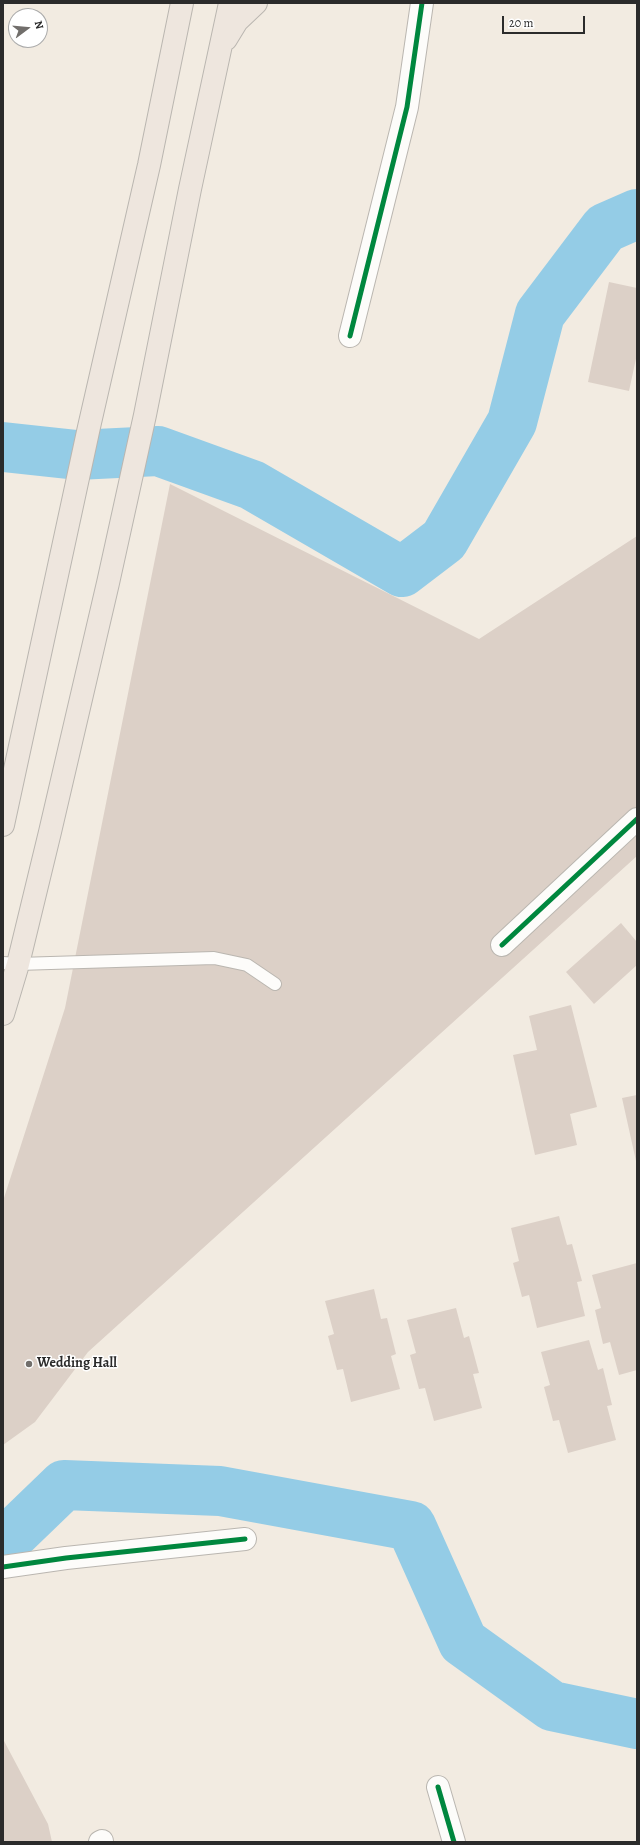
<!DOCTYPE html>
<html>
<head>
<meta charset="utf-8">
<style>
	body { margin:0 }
	#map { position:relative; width:640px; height:1845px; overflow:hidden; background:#f2ebe1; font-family:Alegreya,serif }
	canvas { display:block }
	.frame { position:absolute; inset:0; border:4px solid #2b2b2b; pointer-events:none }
	.north { position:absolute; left:8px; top:8px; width:40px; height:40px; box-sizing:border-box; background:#fff; border:1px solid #aaa; border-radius:50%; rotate:74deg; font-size:11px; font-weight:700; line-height:16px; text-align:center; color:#2b2b2b }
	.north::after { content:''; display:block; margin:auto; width:14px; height:18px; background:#716e6b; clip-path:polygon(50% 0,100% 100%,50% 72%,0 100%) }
	.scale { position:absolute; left:502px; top:16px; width:83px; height:18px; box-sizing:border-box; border:2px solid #2b2b2b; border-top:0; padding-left:5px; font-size:12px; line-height:14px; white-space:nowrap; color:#2b2b2b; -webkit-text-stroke:3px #fff; paint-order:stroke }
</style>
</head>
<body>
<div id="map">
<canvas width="640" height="1845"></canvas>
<div class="frame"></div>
<div class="north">N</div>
<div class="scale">20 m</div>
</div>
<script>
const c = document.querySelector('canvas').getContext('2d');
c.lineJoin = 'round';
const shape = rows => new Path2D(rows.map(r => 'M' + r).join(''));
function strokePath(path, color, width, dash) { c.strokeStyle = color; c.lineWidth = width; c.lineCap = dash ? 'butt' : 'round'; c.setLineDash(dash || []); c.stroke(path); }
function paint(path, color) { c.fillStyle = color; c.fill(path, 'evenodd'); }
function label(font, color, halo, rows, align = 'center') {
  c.font = font + ' Alegreya,serif'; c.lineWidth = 3; c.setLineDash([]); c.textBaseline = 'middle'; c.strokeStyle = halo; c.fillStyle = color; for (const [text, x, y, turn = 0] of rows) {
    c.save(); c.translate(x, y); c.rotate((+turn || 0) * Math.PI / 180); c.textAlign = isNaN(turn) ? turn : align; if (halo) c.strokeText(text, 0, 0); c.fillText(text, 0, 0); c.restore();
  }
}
const river = shape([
	[3,447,77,455,158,451,252,485,402,572,444,540,512,422,540,314,605,228,637,214],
	[3,1537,9,1538,64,1485,220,1491,411,1526,463,1642,552,1706,637,1724]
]);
const building = shape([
	[609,282,637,288,637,354,629,391,588,382],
	[170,484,479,639,637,536,637,856,88,1352,35,1422,3,1445,3,1201,65,1008],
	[621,923,637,942,637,965,594,1004,566,972],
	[571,1005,597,1107,570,1114,577,1145,535,1155,513,1055,537,1050,529,1016],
	[637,1095,637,1161,636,1161,622,1098],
	[559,1216,567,1245,572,1244,582,1281,577,1282,585,1316,537,1328,529,1295,522,1297,513,1263,519,1261,511,1228],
	[637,1263,637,1370,619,1375,610,1342,603,1344,595,1310,601,1308,592,1275],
	[374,1289,381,1319,387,1318,396,1354,391,1356,400,1389,351,1402,343,1369,337,1370,328,1336,334,1334,325,1301],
	[456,1308,464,1338,469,1336,479,1373,473,1374,482,1408,434,1421,425,1388,419,1389,410,1355,416,1353,407,1320],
	[589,1340,598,1370,603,1368,612,1405,607,1406,616,1440,568,1453,559,1420,553,1421,544,1387,550,1385,541,1352],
	[3,1739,48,1824,52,1842,3,1842]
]);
const service = shape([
	[3,963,18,964,214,958,247,965,275,984]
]);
const minor = shape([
	[350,336,407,107,422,3],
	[502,945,637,819],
	[3,1567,66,1558,245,1539],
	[438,1787,454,1842],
	[100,1842,102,1841]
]);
const primary = shape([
	[226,39,237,21,256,3],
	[3,825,89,427,149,165,182,3],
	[3,1014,18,964,50,832,108,583,145,415,190,189,230,3]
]);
const cycleway = shape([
	[350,336,407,107,422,3],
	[502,945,637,819],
	[3,1567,66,1558,245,1539],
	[438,1787,454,1842]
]);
const markers = [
	[29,1364,4,"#716e6b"]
];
const poiNames = [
	["Wedding Hall",37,1364]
];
strokePath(river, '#94cce6', 50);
paint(building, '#dcd0c7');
strokePath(service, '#bab6b0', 14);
strokePath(minor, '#bab6b0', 24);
strokePath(primary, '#bab6b0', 24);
strokePath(service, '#fdfcfa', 12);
strokePath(minor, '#fdfcfa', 22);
strokePath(primary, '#eee6de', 22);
strokePath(cycleway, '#00873e', 5);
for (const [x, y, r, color] of markers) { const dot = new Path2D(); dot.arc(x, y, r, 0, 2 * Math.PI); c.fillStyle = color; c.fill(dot); strokePath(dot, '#fff', 1.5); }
label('bold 14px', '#2b2b2b', '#fff', poiNames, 'left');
</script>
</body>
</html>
